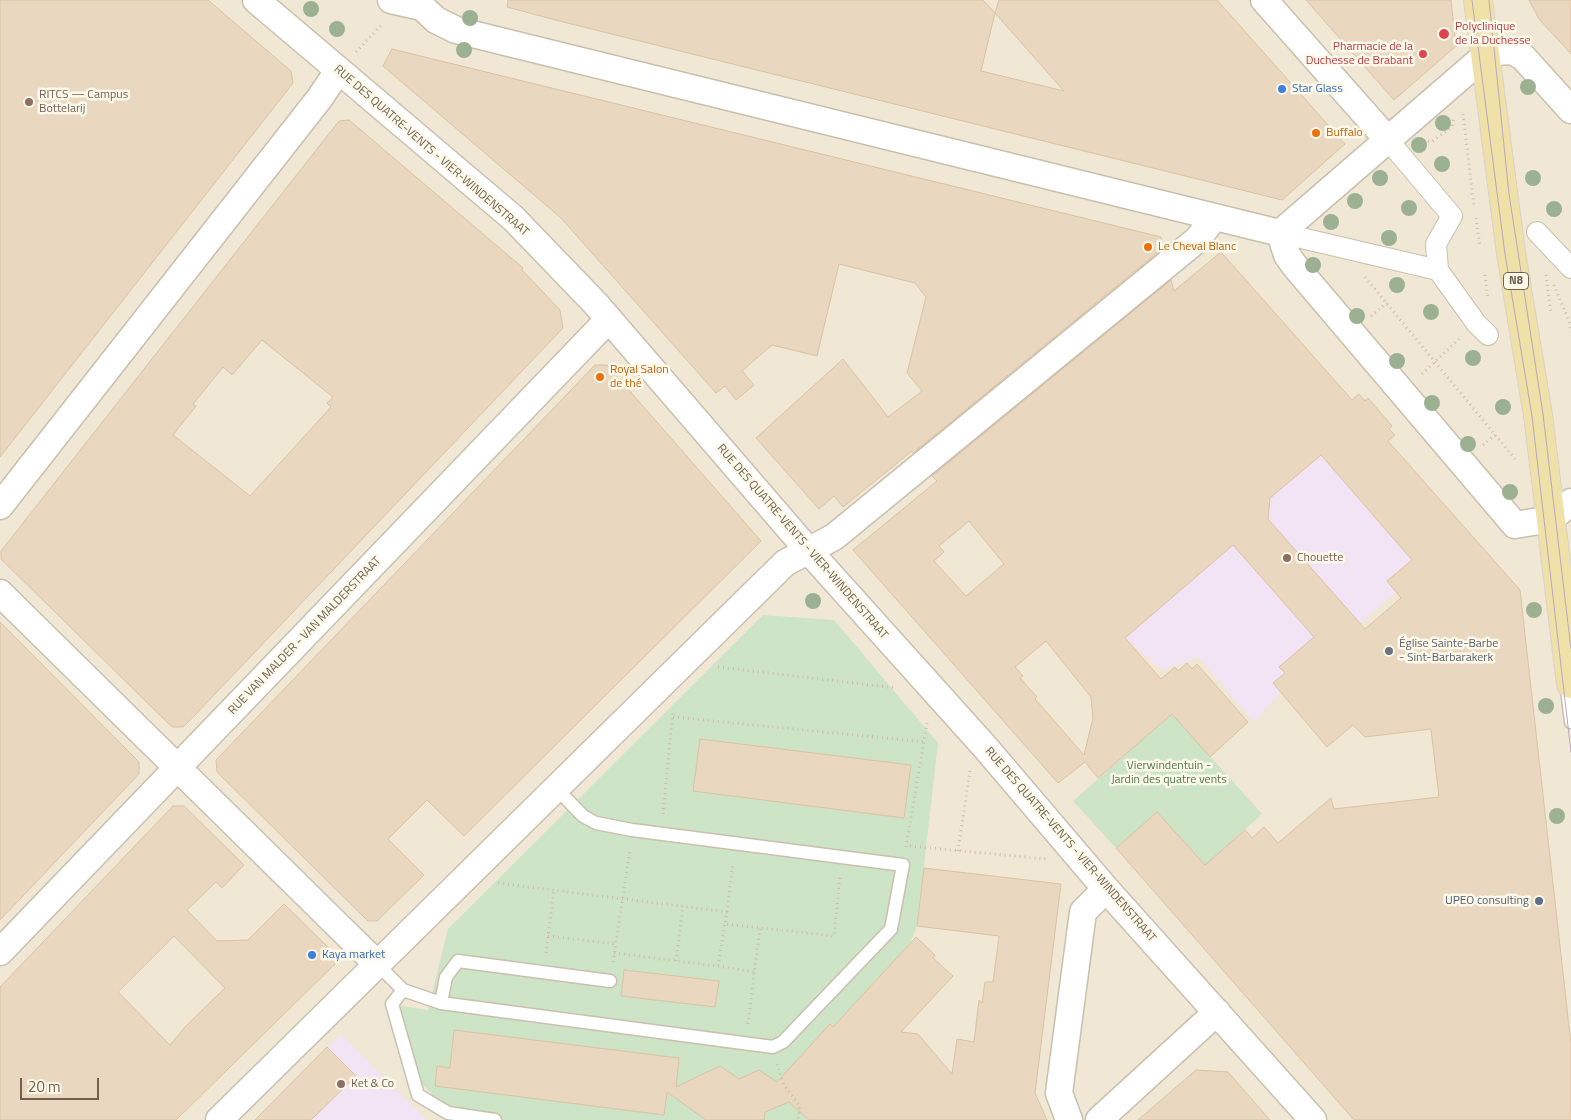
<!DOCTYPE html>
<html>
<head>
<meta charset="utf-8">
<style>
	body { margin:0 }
	#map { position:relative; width:1571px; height:1120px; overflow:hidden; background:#f9f5e6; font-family:"Titillium Web",sans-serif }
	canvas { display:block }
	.scale { position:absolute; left:20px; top:1078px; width:79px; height:22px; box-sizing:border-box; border:2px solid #6f604e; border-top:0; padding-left:6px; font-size:15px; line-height:18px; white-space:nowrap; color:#6f604e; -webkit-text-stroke:4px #fcf9eb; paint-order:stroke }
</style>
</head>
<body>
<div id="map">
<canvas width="1571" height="1120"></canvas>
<div class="scale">20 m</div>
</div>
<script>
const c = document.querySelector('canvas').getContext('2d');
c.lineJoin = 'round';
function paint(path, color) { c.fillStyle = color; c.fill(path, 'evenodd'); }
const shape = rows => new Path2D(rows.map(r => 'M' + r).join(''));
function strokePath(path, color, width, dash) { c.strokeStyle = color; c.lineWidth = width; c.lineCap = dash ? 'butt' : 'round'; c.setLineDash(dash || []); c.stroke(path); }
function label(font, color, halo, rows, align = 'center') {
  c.font = font + ' "Titillium Web",sans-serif'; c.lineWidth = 5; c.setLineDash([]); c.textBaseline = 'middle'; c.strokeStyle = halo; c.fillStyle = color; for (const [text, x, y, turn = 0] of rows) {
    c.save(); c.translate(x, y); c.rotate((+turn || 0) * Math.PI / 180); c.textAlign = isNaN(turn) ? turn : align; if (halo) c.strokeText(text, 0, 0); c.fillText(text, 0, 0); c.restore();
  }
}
const residential = shape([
	[0,0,1571,0,1571,1120,0,1120]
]);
const education = shape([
	[1337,383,1352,400,1359,394,1365,401,1368,398,1392,426,1389,429,1395,435,1388,442,1425,567,1281,692,1254,722,1199,657,1162,670,1125,638,1088,602],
	[341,1034,426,1120,255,1120]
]);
const green = shape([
	[763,615,834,620,938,743,917,926,910,943,833,1027,830,1024,805,1116,809,1120,458,1120,418,1080,401,1020,401,1006,428,1010,448,929],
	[1172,714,1262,814,1205,865,1157,812,1116,848,1073,801]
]);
const building = shape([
	[0,0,208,0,291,71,293,83,0,457,0,0],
	[508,0,983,0,995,13,981,71,1064,91,995,13,999,0,1217,0,1345,144,1282,200,559,21,507,7,508,0],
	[1306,0,1451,0,1456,46,1394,100,1306,0],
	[1529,0,1571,0,1571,54,1539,19,1529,0],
	[392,49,1161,237,1163,248,913,453,912,451,843,507,834,496,819,509,756,438,843,359,888,417,922,391,907,373,926,297,915,283,839,264,817,356,772,345,742,371,754,385,736,400,725,386,716,393,561,218,383,66,392,49],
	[349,120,523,268,522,270,560,310,563,328,195,715,183,727,172,727,1,559,1,551,339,121,349,120],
	[262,340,333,397,327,403,331,407,250,496,173,435,196,406,193,404,223,367,232,375,262,340],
	[1221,252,1352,400,1359,394,1365,401,1368,398,1392,426,1389,429,1395,435,1388,441,1520,590,1571,1044,1571,1120,1354,1120,1116,848,1157,812,1205,865,1245,830,1252,838,1264,827,1278,843,1331,798,1334,809,1439,797,1431,729,1365,737,1353,725,1327,747,1273,683,1285,673,1279,667,1314,637,1233,545,1125,638,1161,679,1175,667,1178,671,1187,663,1192,669,1197,664,1248,722,1210,757,1172,714,1098,778,1085,762,1058,783,853,550,937,481,932,476,1171,280,1174,291,1221,252],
	[1321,455,1412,560,1387,581,1401,598,1365,629,1268,519,1270,498,1321,455],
	[969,521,1004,564,966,596,934,561,944,552,939,546,969,521],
	[1046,641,1091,697,1093,718,1084,755,1035,699,1037,697,1020,678,1023,676,1015,667,1046,641],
	[595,365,607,365,761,541,464,836,427,800,388,839,424,875,377,921,368,921,217,772,216,760,595,365],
	[0,622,139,762,139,774,0,920,0,622],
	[700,739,911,765,904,818,693,791,700,739],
	[173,806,184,806,244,865,222,888,216,882,187,910,217,941,248,940,284,904,335,954,335,964,176,1120,0,1120,0,987,173,806],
	[174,936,225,988,186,1026,170,1045,118,992,174,936],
	[924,868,1061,884,1035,1093,1047,1120,809,1120,789,1102,765,1112,764,1120,706,1120,667,1092,664,1115,435,1086,437,1066,450,1068,454,1030,679,1058,676,1087,720,1066,739,1079,759,1070,777,1082,830,1024,833,1027,916,937,935,955,933,958,953,976,901,1032,918,1034,952,1074,957,1039,974,1042,979,1000,982,1003,985,982,993,982,999,936,917,926,924,868],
	[624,970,719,981,715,1007,621,996,624,970],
	[327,1047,356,1076,311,1120,255,1120,327,1047],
	[1196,1070,1228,1072,1270,1120,1138,1120,1196,1070]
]);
const path = shape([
	[356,52,383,23],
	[1463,114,1474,207],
	[1428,141,1431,142,1451,128,1454,119],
	[1476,218,1480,247],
	[1485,275,1488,299],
	[1546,275,1551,314],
	[1365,277,1515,459],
	[1554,285,1569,321,1571,332],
	[1371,316,1387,303],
	[1422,374,1459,339],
	[1483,445,1495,435],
	[718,667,896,688],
	[673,717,925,742],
	[663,814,673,711],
	[910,846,1046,859],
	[906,847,927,723],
	[958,851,970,770],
	[498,883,727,912,725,924,834,936,840,876],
	[727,912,733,863],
	[548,936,616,944],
	[546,953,554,889],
	[614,953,718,966,725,924],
	[676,961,683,906],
	[613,962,630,850],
	[718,966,754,972],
	[748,1024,760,927],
	[777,1064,784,1085,800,1106,798,1120]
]);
const service = shape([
	[1566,681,1571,722],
	[377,964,403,990,441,1003,773,1047,783,1042,891,929,903,865,632,830,596,823,583,816,556,788],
	[403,990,392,1004,418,1095,448,1113,495,1120],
	[441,1003,446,977,458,961,610,981]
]);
const pedestrian = shape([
	[1388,140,1452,216,1436,244,1438,270,1476,323,1488,335],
	[1537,232,1571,268],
	[1280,233,1438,270]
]);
const minor = shape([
	[256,0,513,218,595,303,807,549,985,747,1106,889,1313,1120],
	[391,0,422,7,436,20,456,30,1280,233],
	[1264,0,1388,140],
	[1280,233,1287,255,1294,265,1515,525,1551,519,1571,502],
	[1280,233,1479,61,1495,52,1512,51,1523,57,1571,110],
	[0,506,319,99,338,71],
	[0,593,377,964],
	[0,952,609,319],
	[219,1120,785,563,834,537,1198,239,1214,217],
	[1069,1120,1059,1093,1083,912,1106,889],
	[1099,1120,1217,1012]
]);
const primary = shape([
	[1478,0,1511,253,1538,415,1571,684]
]);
const tram = shape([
	[1472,0,1505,254,1532,416,1571,752],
	[1489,0,1509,194,1543,414,1571,649]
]);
const trees = [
	[311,9],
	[470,18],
	[337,29],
	[464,50],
	[1528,87],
	[1443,123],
	[1419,145],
	[1442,164],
	[1380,178],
	[1533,178],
	[1355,201],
	[1409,208],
	[1554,209],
	[1331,222],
	[1389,238],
	[1313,265],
	[1397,285],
	[1431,312],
	[1357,316],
	[1473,358],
	[1397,361],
	[1432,403],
	[1503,407],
	[1468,444],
	[1510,492],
	[813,601],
	[1534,610],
	[1546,706],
	[1557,816]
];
const markers = [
	[1444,34,6,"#e0444e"],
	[1423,54,5,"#e0444e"],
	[1282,89,5,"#3f7fe0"],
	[29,102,5,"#8d6e63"],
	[1316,133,5,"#e8710a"],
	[1148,247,5,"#e8710a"],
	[600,377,5,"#e8710a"],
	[1287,558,5,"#8d6e63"],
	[1389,651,5,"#6b7280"],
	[1539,901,5,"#5c6f8a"],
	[312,955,5,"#3f7fe0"],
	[341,1084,5,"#8d6e63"]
];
const shields = [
	[1516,281,25]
];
const shieldNames = [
	["N8",1516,281]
];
const healthNames = [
	["Polyclinique",1455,27],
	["de la Duchesse",1455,41],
	["Pharmacie de la",1413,47,"right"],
	["Duchesse de Brabant",1413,61,"right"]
];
const shopNames = [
	["Star Glass",1292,89],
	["Kaya market",322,955]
];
const educationNames = [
	["RITCS — Campus",39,95],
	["Bottelarij",39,109],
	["Chouette",1297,558],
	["Ket & Co",351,1084]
];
const foodNames = [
	["Buffalo",1326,133],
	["Le Cheval Blanc",1158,247],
	["Royal Salon",610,370],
	["de thé",610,384]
];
const streetNames = [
	["RUE DES QUATRE-VENTS - VIER-WINDENSTRAAT",431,151,41],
	["RUE DES QUATRE-VENTS - VIER-WINDENSTRAAT",802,542,49],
	["RUE VAN MALDER - VAN MALDERSTRAAT",305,636,-46],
	["RUE DES QUATRE-VENTS - VIER-WINDENSTRAAT",1070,845,49]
];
const worshipNames = [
	["Église Sainte-Barbe",1399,644],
	["- Sint-Barbarakerk",1399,658]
];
const parkNames = [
	["Vierwindentuin -",1169,766],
	["Jardin des quatre vents",1169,780]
];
const serviceNames = [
	["UPEO consulting",1529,901]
];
paint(residential, '#f0e8d5');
paint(education, '#f2e3f5');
paint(green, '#cde4c6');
paint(building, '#e9d7bf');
strokePath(building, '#dbc3a4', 1);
strokePath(service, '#c9bfad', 15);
strokePath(pedestrian, '#c9bfad', 22);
strokePath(minor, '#c9bfad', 29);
strokePath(primary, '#d7d2cd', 30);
strokePath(path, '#cfbda5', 3, [1, 4]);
strokePath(service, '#fff', 12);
strokePath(pedestrian, '#fff', 20);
strokePath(minor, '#fff', 26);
strokePath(primary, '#efe1a7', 28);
strokePath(tram, '#b9a6c1', 1);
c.fillStyle = '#9cb191';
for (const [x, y] of trees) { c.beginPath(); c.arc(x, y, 8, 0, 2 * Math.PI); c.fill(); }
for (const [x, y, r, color] of markers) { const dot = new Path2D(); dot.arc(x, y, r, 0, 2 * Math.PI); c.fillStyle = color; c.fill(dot); strokePath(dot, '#fcf9eb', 2); }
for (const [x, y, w] of shields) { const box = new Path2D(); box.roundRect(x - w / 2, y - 8.5, w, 17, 4); c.fillStyle = '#fcf9eb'; c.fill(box); strokePath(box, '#6f604e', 1); }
label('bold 11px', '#6f604e', null, shieldNames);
label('12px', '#be3a42', '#fcf9eb', healthNames, 'left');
label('12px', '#366cbe', '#fcf9eb', shopNames, 'left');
label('12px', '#785e54', '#fcf9eb', educationNames, 'left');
label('12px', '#c56008', '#fcf9eb', foodNames, 'left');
label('12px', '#6f604e', '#fcf9eb', streetNames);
label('12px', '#5b616d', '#fcf9eb', worshipNames, 'left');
label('12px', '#50794b', '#fcf9eb', parkNames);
label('12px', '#4e5e75', '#fcf9eb', serviceNames, 'right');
</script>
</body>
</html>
